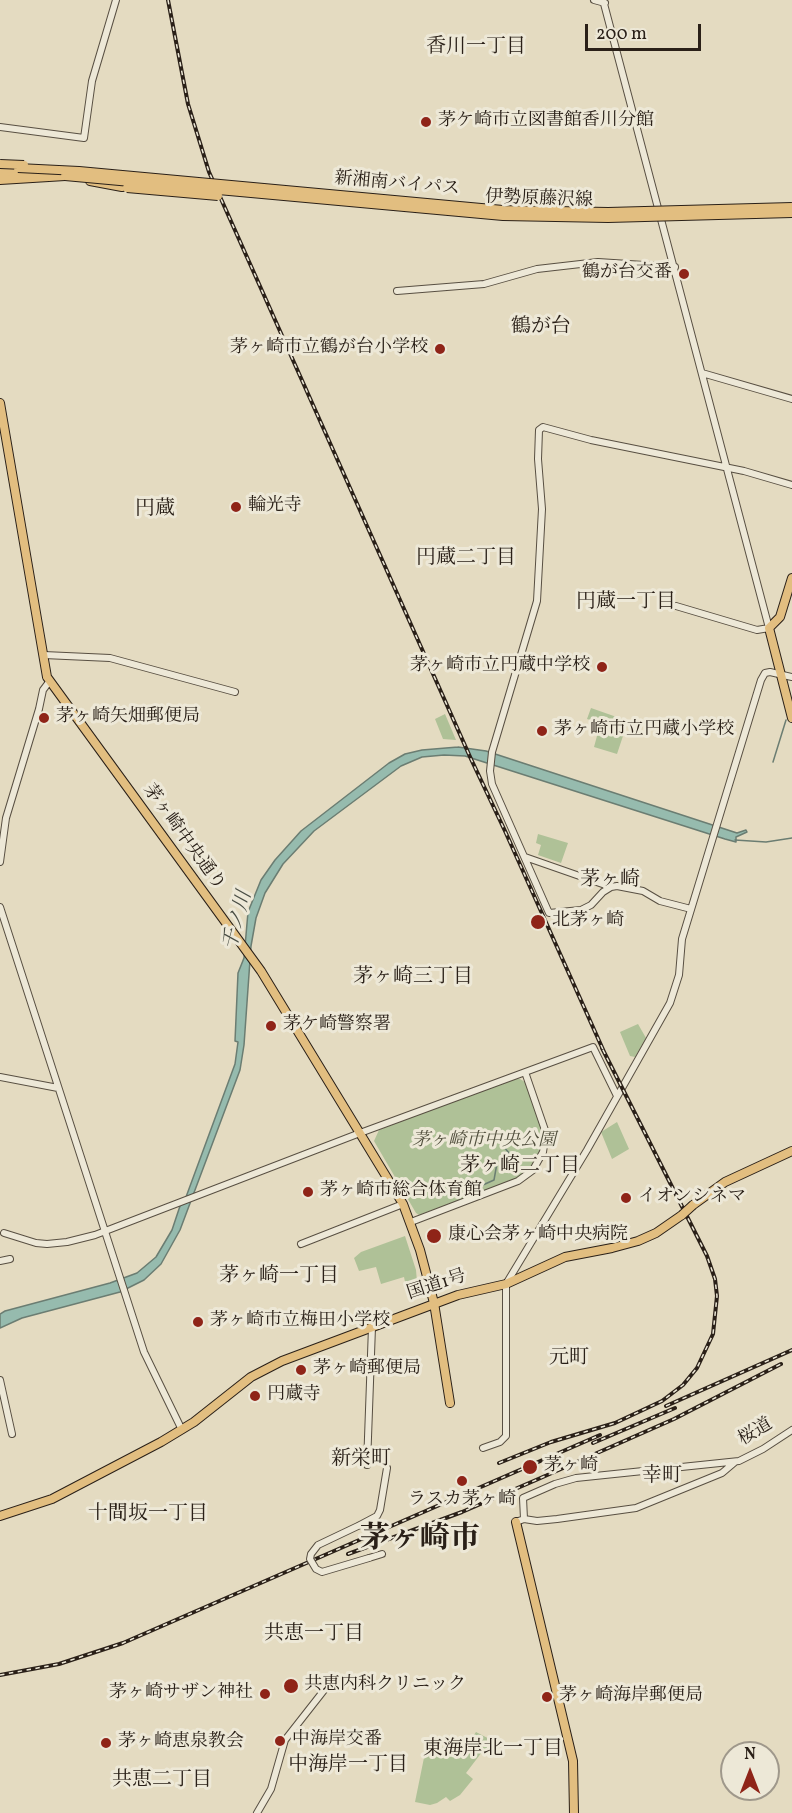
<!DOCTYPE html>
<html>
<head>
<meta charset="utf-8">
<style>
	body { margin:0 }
	#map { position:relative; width:792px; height:1813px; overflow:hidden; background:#e4dbc1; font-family:Vollkorn,serif }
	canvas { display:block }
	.north { position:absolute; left:720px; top:1741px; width:60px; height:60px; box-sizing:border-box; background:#ede8d7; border:2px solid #9f988b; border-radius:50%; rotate:0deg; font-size:16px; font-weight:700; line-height:24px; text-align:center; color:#2a2018 }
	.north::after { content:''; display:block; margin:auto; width:21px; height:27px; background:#8f2418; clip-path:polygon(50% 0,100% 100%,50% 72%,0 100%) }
	.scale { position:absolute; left:585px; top:24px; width:116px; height:27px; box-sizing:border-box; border:3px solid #2a2018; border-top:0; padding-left:8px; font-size:18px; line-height:21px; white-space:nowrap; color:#2a2018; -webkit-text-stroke:4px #ede8d7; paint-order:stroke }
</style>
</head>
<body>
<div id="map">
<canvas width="792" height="1813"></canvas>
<div class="north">N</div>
<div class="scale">200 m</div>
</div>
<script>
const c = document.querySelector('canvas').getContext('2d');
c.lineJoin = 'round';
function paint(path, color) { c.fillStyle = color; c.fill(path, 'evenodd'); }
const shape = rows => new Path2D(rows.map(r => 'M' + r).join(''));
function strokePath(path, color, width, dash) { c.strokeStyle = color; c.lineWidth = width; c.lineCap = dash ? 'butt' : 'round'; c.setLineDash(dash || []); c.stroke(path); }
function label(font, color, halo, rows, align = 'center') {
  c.font = font + ' Vollkorn,"Noto Serif JP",serif'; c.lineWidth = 6; c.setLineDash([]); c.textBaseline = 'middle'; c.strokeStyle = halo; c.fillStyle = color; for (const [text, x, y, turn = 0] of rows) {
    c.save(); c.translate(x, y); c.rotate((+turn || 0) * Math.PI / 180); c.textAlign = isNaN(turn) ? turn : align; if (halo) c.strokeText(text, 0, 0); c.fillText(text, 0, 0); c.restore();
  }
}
const green = shape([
	[591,708,628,721,617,754,594,747,597,736,594,721,587,719],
	[445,714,456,740,443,739,435,719],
	[538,834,568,843,561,863,538,855,541,845,536,843],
	[638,1024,646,1038,635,1057,630,1056,620,1032],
	[514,1078,520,1079,525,1082,539,1115,543,1143,535,1165,525,1175,502,1184,419,1215,416,1213,374,1141,379,1130],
	[617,1122,629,1149,612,1159,601,1132],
	[405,1236,416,1270,418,1294,415,1299,409,1301,404,1277,381,1284,376,1267,359,1271,354,1258,361,1252],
	[476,1732,501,1745,491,1758,482,1752,466,1773,473,1779,460,1795,450,1801,446,1797,437,1803,430,1805,415,1802,427,1743,462,1752]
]);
const water = shape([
	[458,747,486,751,737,833,746,830,747,832,736,837,736,842,725,839,465,756,444,755,422,757,401,766,314,831,283,864,265,893,256,918,251,946,244,1045,240,1070,180,1230,161,1264,144,1280,120,1292,22,1318,0,1328,0,1314,5,1311,110,1283,137,1273,156,1257,172,1230,182,1200,186,1197,235,1064,238,1042,235,1041,238,973,244,958,248,912,261,880,275,860,301,831,389,763,405,754,422,750,458,747]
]);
const stream = shape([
	[773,762,786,720],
	[735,840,766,842,792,838],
	[447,1193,465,1193,494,1180,497,1163,503,1160,509,1153,504,1147,501,1146]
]);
const minor = shape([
	[594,0,605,3],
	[603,0,769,628,757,630,676,606],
	[0,127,84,138,92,81,116,0],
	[397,291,484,284,537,269,598,262,675,267],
	[702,373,792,399],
	[44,655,110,658,235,692],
	[525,857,611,887],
	[0,862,6,818,39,709,43,690,49,682],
	[0,907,144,1352,182,1430],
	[691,909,660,901,643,891,617,886,611,887,603,892,591,905,581,910,549,913,492,784,490,771,492,752,537,601,542,509,538,459,539,430,543,427,591,440,744,471,792,485],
	[0,1077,58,1088],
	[411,1222,518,1181,533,1170,543,1152,546,1133,525,1072],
	[4,1233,36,1243,47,1244,67,1242,95,1235,360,1133,593,1047,617,1096],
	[301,1244,403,1204],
	[0,1261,10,1259],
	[0,1380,12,1434],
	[483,1448,500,1442,506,1436,506,1284,587,1150,670,1003,679,975,682,939,761,680,765,673,770,672,792,677],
	[367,1465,372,1327],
	[524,1519,523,1498,555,1484,576,1478,739,1461,763,1449,792,1430],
	[516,1522,524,1519,537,1521,557,1519,636,1508,722,1473,735,1462],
	[360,1525,377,1516,380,1510,387,1468],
	[369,1558,382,1554],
	[257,1813,271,1789,285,1740,325,1689]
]);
const major = shape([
	[0,173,49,174],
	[0,403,47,677,261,971,403,1204,420,1250,434,1303,450,1403],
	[792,578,780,617,769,628,792,718],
	[516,1522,573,1761,574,1813]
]);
const highway = shape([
	[0,169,18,168],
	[0,180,65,176],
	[90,181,122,187],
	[693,1205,725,1182,792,1151],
	[0,1516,52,1499,161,1442,194,1422,251,1377,282,1361,458,1295,506,1284,565,1257,612,1248,638,1241,656,1233,682,1215]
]);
const rail = shape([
	[168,0,188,104,209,172,471,759,505,831,605,1054],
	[666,1406,792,1350],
	[593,1443,675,1408],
	[499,1463,551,1442,615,1423,662,1401,683,1385,697,1368,713,1334,717,1296,715,1279,707,1256,602,1048],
	[348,1554,462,1512,536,1480,674,1419,781,1364],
	[0,1675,59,1664,123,1643,600,1435]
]);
const minorBridge = shape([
	[360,1525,318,1545,311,1554,310,1559,316,1569,322,1572,369,1558]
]);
const highwayBridge = shape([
	[0,164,24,165],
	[18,168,79,171,503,210,608,212,792,207],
	[65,176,503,216,608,218,792,213],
	[127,188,218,196],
	[682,1215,693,1205]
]);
const markers = [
	[426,122,6,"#8f2418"],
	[684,274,6,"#8f2418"],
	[440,349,6,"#8f2418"],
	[236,507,6,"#8f2418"],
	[602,667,6,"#8f2418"],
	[44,718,6,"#8f2418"],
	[542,731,6,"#8f2418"],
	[538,922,8,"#8f2418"],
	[271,1026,6,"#8f2418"],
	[308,1192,6,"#8f2418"],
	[626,1198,6,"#8f2418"],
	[434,1236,8,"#8f2418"],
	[198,1322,6,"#8f2418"],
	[301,1370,6,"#8f2418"],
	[255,1396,6,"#8f2418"],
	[530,1467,8,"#8f2418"],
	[462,1481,6,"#8f2418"],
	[291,1686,8,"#8f2418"],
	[265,1694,6,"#8f2418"],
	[547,1697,6,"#8f2418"],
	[280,1741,6,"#8f2418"],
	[106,1743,6,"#8f2418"]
];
const poiNames = [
	["茅ケ崎市立図書館香川分館",438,122],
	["鶴が台交番",672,274,"right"],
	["茅ヶ崎市立鶴が台小学校",428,349,"right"],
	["輪光寺",248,507],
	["茅ヶ崎市立円蔵中学校",590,667,"right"],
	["茅ヶ崎矢畑郵便局",56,718],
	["茅ヶ崎市立円蔵小学校",554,731],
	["北茅ヶ崎",552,922],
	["茅ケ崎警察署",283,1026],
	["茅ヶ崎市総合体育館",320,1192],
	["イオンシネマ",638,1198],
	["康心会茅ヶ崎中央病院",448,1236],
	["茅ヶ崎市立梅田小学校",210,1322],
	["茅ヶ崎郵便局",313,1370],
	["円蔵寺",267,1396],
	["茅ヶ崎",544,1467],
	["ラスカ茅ヶ崎",462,1501,"center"],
	["共恵内科クリニック",304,1686],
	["茅ヶ崎サザン神社",253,1694,"right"],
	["茅ヶ崎海岸郵便局",559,1697],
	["中海岸交番",292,1741],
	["茅ヶ崎恵泉教会",118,1743]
];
const streetNames = [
	["新湘南バイパス",397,185,5],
	["伊勢原藤沢線",539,200,2],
	["茅ヶ崎中央通り",183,838,54],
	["国道1号",437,1286,-18],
	["桜道",756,1433,-31]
];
const parkNames = [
	["茅ヶ崎市中央公園",484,1142]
];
const neighbourhoodNames = [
	["香川一丁目",476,48],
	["鶴が台",541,328],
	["円蔵",155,510],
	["円蔵二丁目",466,559],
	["円蔵一丁目",626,603],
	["茅ヶ崎",610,881],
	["茅ヶ崎三丁目",413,978],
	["茅ヶ崎二丁目",520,1167],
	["茅ヶ崎一丁目",279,1277],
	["元町",569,1359],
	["新栄町",361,1460],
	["幸町",662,1477],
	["十間坂一丁目",148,1515],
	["共恵一丁目",314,1635],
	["東海岸北一丁目",493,1750],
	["中海岸一丁目",348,1766],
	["共恵二丁目",162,1781]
];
const waterNames = [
	["千ノ川",239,921,-75]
];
const townNames = [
	["茅ヶ崎市",420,1541]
];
paint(green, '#afc197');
paint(water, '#96bbae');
strokePath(water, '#6b7d72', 1.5);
strokePath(stream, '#6b7d72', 1.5);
strokePath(minor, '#584f42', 8);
strokePath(major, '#2a2018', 10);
strokePath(highway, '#2a2018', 10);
strokePath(minor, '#ede8d7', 6);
strokePath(major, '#e2be80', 8);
strokePath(highway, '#e2be80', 8);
strokePath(rail, '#2a2018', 4);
strokePath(rail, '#ede8d7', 1.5, [4.5]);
strokePath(minorBridge, '#584f42', 8, []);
strokePath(highwayBridge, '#2a2018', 10, []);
strokePath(minorBridge, '#ede8d7', 6);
strokePath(highwayBridge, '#e2be80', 8);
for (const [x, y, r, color] of markers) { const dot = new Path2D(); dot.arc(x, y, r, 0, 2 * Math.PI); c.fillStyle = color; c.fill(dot); strokePath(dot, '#ede8d7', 2); }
label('18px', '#2a2018', '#ede8d7', poiNames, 'left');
label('18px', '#2a2018', '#ede8d7', streetNames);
label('italic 18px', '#52503e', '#ede8d7', parkNames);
label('20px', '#2a2018', '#ede8d7', neighbourhoodNames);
label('italic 20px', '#4a4e45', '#ede8d7', waterNames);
label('bold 30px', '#2a2018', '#ede8d7', townNames);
</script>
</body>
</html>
